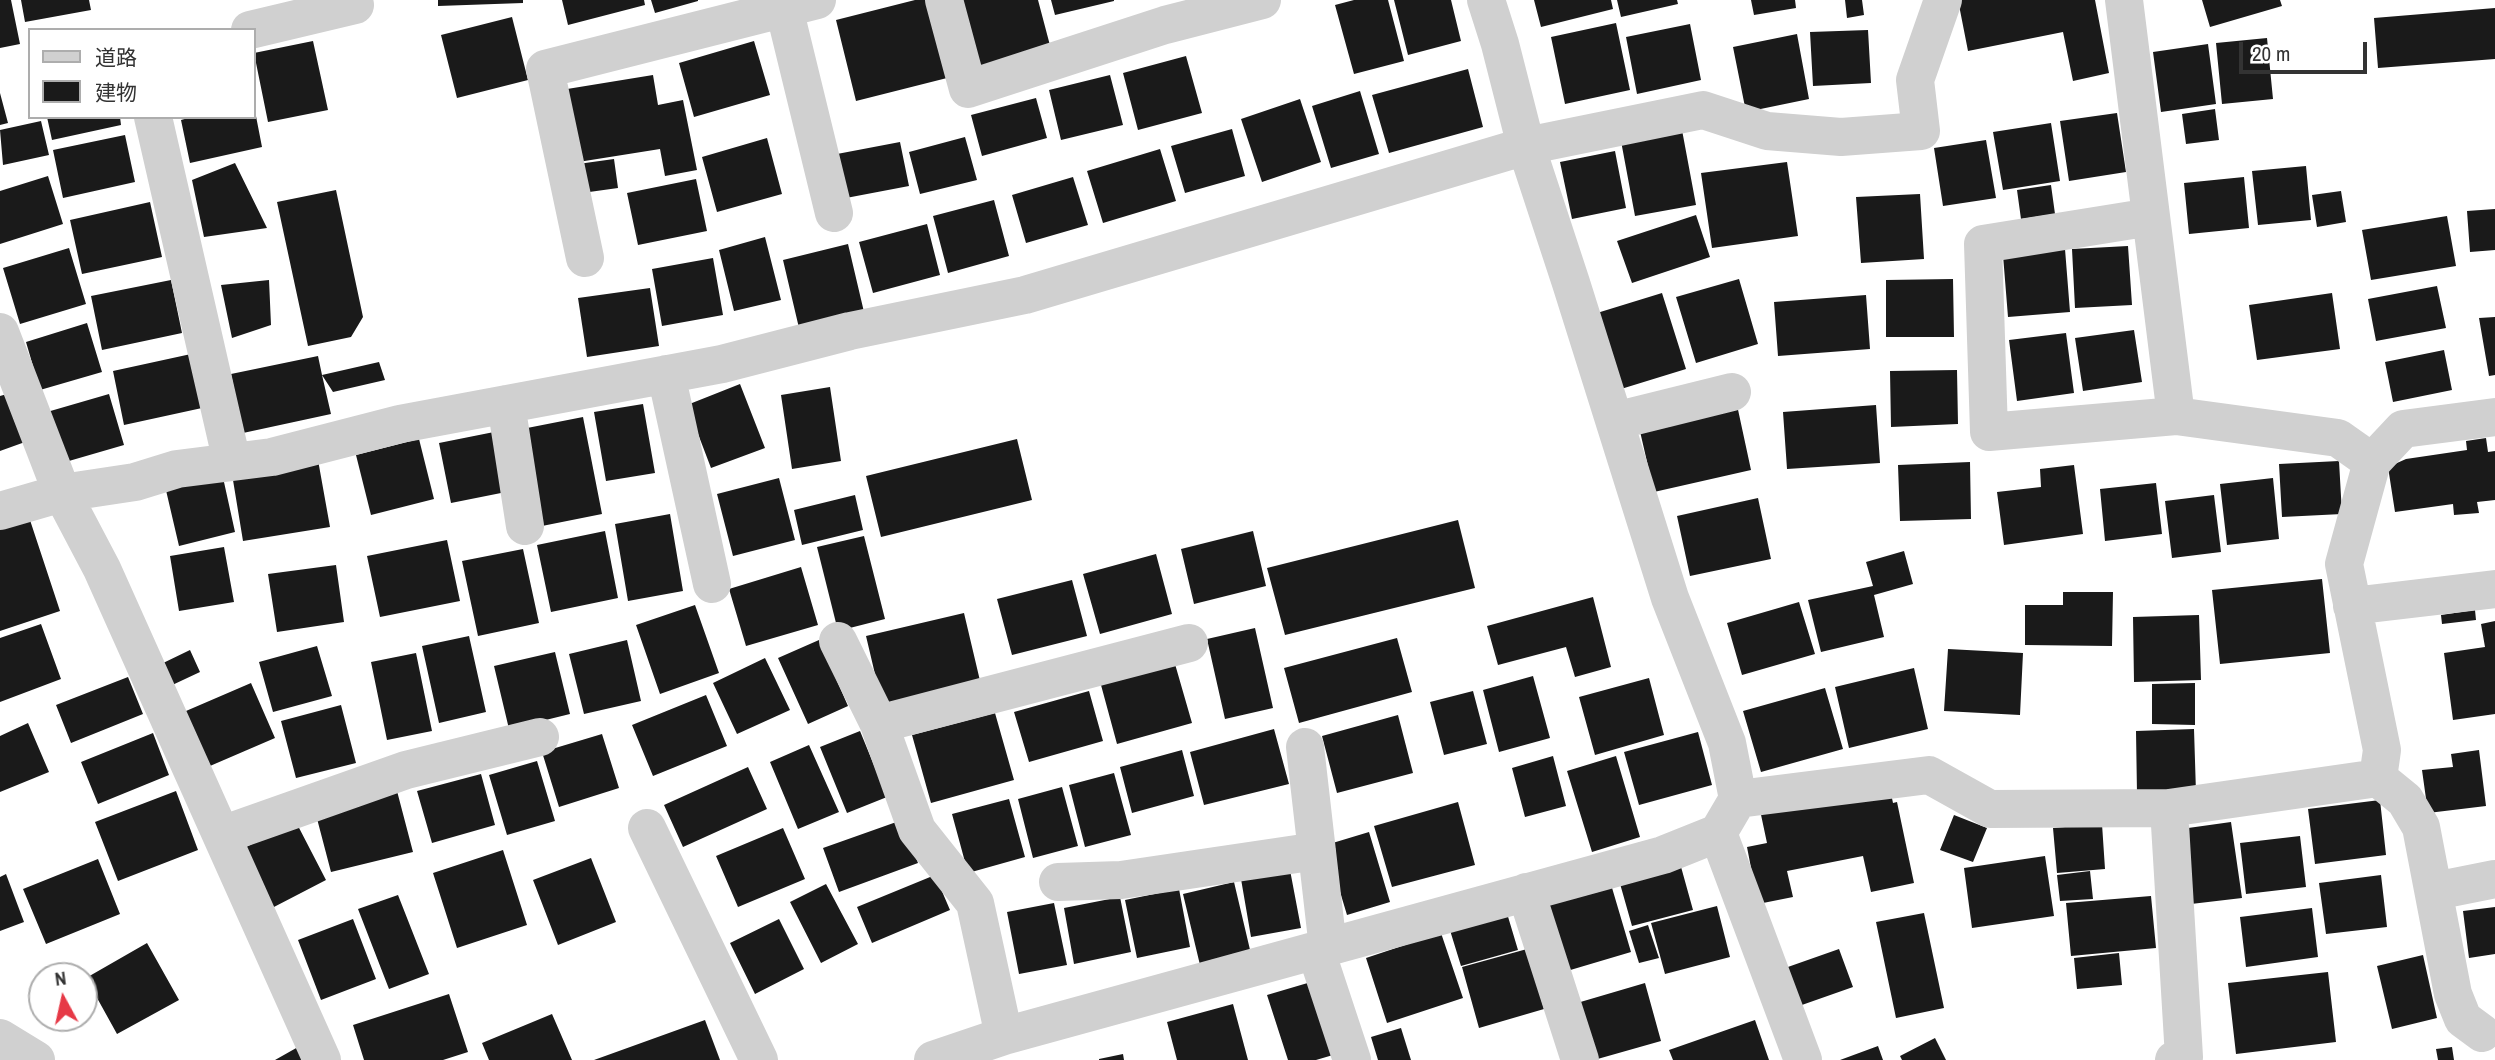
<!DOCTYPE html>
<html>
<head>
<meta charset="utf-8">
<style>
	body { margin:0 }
	#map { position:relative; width:2495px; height:1060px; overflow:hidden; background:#fff; font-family:"Archivo Narrow","Noto Sans JP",sans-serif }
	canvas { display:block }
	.legend { position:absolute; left:28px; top:28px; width:228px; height:91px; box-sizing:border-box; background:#fff; border:2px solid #adadad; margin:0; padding:9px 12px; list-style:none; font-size:21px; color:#333 }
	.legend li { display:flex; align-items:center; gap:14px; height:35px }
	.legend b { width:35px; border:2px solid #adadad }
	.north { position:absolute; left:28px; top:962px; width:70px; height:70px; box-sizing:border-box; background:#fff; border:2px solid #adadad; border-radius:50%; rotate:352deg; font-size:19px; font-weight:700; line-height:28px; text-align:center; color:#333 }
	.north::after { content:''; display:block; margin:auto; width:24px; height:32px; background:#e63946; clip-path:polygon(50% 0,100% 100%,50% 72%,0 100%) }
	.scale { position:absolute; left:2239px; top:42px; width:128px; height:32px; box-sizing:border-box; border:4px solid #333; border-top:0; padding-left:9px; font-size:21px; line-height:24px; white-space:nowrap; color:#333; -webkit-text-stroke:5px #fff; paint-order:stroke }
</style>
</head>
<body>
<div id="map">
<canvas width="2495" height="1060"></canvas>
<ul class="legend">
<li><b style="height:9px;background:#d0d0d0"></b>道路</li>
<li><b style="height:19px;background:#1a1a1a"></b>建物</li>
</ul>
<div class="north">N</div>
<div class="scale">20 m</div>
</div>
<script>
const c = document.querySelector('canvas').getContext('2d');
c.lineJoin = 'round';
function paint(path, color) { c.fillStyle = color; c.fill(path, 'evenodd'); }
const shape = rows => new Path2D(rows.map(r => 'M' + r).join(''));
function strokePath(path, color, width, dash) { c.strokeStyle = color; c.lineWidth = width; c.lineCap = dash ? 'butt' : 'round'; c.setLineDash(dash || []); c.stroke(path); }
const building = shape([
	[0,0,11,0,20,44,0,48],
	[21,0,89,0,91,10,25,22],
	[438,0,523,0,523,3,438,6],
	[562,0,644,0,645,5,568,25],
	[651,0,698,0,698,1,655,13],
	[915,0,927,0,947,78,856,101,836,20],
	[963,0,1038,0,1052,53,981,72],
	[1051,0,1114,0,1114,1,1055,15],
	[1354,0,1388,0,1404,61,1354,74,1335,5],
	[1394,0,1451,0,1461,41,1408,55],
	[1534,0,1611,0,1613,9,1541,27],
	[1617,0,1677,0,1678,4,1621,17],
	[1751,0,1795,0,1796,8,1754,15],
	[1845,0,1862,0,1864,15,1847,18],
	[1958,0,2095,0,2109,73,2073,81,2063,32,1968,51],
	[2202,0,2280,0,2282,6,2210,27],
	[2495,8,2495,59,2378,68,2374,18],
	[512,17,528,80,457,98,441,35],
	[1616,23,1630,90,1565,104,1551,37],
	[1690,24,1701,80,1637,94,1626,37],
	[1868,30,1871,83,1813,86,1810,32],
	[1797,34,1809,99,1746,112,1733,47],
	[2267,38,2273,99,2222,104,2216,43],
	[313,41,328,110,268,122,254,53],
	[754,41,770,95,694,117,679,63],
	[2208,44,2216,104,2161,112,2153,52],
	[1186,56,1202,113,1138,130,1123,73],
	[1468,69,1483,127,1389,153,1372,95],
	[653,75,658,105,683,100,697,170,665,176,660,149,572,163,561,90],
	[1110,75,1123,125,1061,140,1049,90],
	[1360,91,1379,154,1331,168,1312,106],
	[0,93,8,123,0,125],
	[1036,98,1047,138,982,156,971,115],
	[1300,99,1321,162,1262,182,1241,119],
	[2215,109,2219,140,2186,144,2182,114],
	[255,111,262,147,190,163,181,120,192,117,254,117],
	[2117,113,2126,172,2069,181,2060,121],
	[47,117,120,117,121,125,52,140],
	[41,121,49,155,3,165,0,130],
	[2051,123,2060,181,2003,190,1993,132],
	[1232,129,1245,176,1185,193,1171,146],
	[1682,130,1696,205,1635,216,1621,141],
	[125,135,135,182,63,198,53,150],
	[965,137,977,180,920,194,909,152],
	[767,138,782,194,717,212,702,157],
	[1986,140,1996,198,1943,206,1934,148],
	[900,142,909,186,846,198,837,154],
	[1160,149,1176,201,1103,223,1087,171],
	[1615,151,1626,208,1572,219,1560,162],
	[614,159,618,188,582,193,578,164],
	[1787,162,1798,236,1712,248,1701,173],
	[235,163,267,228,204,237,192,180],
	[2306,166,2311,220,2258,225,2252,171],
	[48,176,63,224,0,244,0,191],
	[1073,177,1088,225,1026,243,1012,195],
	[2244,177,2249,228,2189,234,2184,183],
	[696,179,707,231,638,245,627,193],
	[2051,185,2055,214,2021,219,2017,190],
	[336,190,363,317,351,337,308,346,277,202],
	[2341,191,2346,222,2317,227,2312,195],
	[1920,194,1924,259,1861,263,1856,197],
	[994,200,1009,256,948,273,933,216],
	[150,202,162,257,82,274,70,220],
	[2495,209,2495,250,2470,252,2467,211],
	[1696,215,1710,257,1632,283,1617,241],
	[2447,216,2456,266,2371,280,2362,230],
	[927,224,940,275,873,293,859,242],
	[765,237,781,300,734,311,719,250],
	[848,244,864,312,799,328,783,260],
	[2128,246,2132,305,2075,308,2072,249],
	[69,248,86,304,20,324,3,268],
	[2065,249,2070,312,2008,317,2003,255],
	[713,258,723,315,662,326,652,269],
	[1739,279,1758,344,1696,363,1676,297],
	[1953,279,1954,337,1886,337,1886,280],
	[171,280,182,333,102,350,91,296],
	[269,280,271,325,232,338,221,285],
	[2437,286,2446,328,2376,341,2368,299],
	[650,288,659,346,587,357,578,298],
	[1662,293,1686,369,1621,389,1597,313],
	[2332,293,2340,349,2257,360,2249,305],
	[1866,295,1870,349,1778,356,1774,302],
	[2495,317,2495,375,2489,376,2479,318],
	[87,323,102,372,40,390,26,342],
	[2134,330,2142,382,2083,391,2075,338],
	[2066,333,2074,393,2017,401,2009,340],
	[2444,350,2452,390,2393,402,2385,362],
	[191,354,202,408,124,425,113,371],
	[318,356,322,375,379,362,385,380,333,392,322,375,331,414,243,433,231,374],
	[1957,370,1958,424,1891,427,1890,371],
	[740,384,765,448,711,468,687,405],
	[830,387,841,461,792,469,781,395],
	[7,394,25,442,0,451,0,396],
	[109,394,124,445,62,463,47,412],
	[643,404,655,473,606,481,594,412],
	[1737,405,1751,470,1654,492,1639,427],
	[1876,405,1880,463,1787,469,1783,412],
	[583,417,602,514,537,527,517,430],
	[499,431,511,491,451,503,439,443],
	[2486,438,2488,452,2495,451,2495,500,2477,502,2479,513,2454,515,2453,504,2395,512,2388,467,2406,459,2467,450,2466,441],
	[419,439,434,499,371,515,356,455],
	[1017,439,1032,500,881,537,866,476],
	[318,460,330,527,243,541,232,474],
	[2339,461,2342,514,2282,517,2279,464],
	[1970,462,1971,519,1900,521,1898,465],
	[2074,465,2083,534,2004,545,1997,492,2041,487,2040,469],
	[222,473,235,532,179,546,165,486],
	[779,478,795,540,733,556,717,494],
	[2273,478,2279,539,2227,545,2220,484],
	[2156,483,2162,534,2105,541,2100,489],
	[855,495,863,530,802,545,794,510],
	[2214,495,2221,552,2172,558,2165,501],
	[1758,498,1771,559,1690,576,1677,516],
	[28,514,60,611,0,631,0,523],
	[670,514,683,591,628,601,615,524],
	[1458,520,1475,588,1285,635,1267,568],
	[605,531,618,598,551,612,537,545],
	[1253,531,1266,586,1194,604,1181,549],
	[864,536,885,619,838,631,817,547],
	[447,540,460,601,380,617,367,556],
	[224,547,234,602,179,611,170,556],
	[523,549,539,623,478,636,462,561],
	[1904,551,1913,584,1874,595,1884,637,1821,652,1808,600,1873,586,1866,562],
	[1156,554,1172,614,1100,634,1083,574],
	[336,565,344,622,277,632,268,574],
	[801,567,818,625,746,646,729,589],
	[2322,579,2330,653,2220,664,2212,590],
	[1072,580,1087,636,1012,655,997,599],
	[2063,592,2113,592,2112,646,2025,645,2025,605,2063,605],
	[1593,597,1611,667,1575,677,1566,647,1498,665,1487,626],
	[1799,602,1815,654,1742,675,1727,623],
	[695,605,719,673,660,694,636,625],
	[2475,610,2476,620,2442,624,2441,615],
	[964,613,981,685,883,708,866,636],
	[2199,615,2201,680,2134,682,2133,617],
	[2495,621,2495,714,2453,720,2444,653,2485,647,2481,624],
	[41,624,61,679,0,702,0,638],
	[1255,628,1273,708,1225,719,1207,639],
	[469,636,486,712,439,723,422,646],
	[1397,638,1412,692,1299,723,1284,668],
	[627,640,641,701,584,714,569,654],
	[819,640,848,706,808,724,778,658],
	[317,646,332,696,273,712,259,662],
	[1948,649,2023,653,2020,715,1944,711],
	[190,650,200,672,168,687,159,665],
	[555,652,570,714,509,729,494,666],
	[416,653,432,731,387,740,371,662],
	[765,658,790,710,737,734,713,683],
	[1175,664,1192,723,1117,744,1101,685],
	[1914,668,1928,729,1849,748,1835,687],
	[1533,676,1550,738,1499,752,1483,690],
	[128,677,143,714,71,743,56,705],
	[1649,678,1664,735,1595,755,1579,697],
	[251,683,275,738,203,769,179,714],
	[2195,683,2195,725,2152,724,2152,684],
	[1825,688,1843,749,1761,772,1743,711],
	[1089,691,1103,741,1029,762,1014,712],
	[1473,691,1487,744,1444,755,1430,702],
	[706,695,727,746,653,776,632,725],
	[341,705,356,763,296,778,281,721],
	[995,713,1014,780,931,803,912,735],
	[1398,715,1413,773,1337,793,1322,736],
	[28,723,49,772,0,792,0,736],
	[1274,729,1289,784,1204,805,1190,752],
	[2194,729,2196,793,2137,794,2136,731],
	[860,731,887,797,847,813,820,747],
	[1698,732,1712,785,1639,805,1624,752],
	[153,733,169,775,98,804,81,762],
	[602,734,619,788,559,807,542,752],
	[809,745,839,812,798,829,770,762],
	[1182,750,1194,796,1132,813,1120,767],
	[2479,750,2486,806,2428,813,2422,770,2453,767,2451,754],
	[1553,756,1566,806,1525,817,1512,768],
	[1616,756,1640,837,1592,852,1567,771],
	[537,761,555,821,507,835,489,775],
	[748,767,767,809,683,847,664,805],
	[1114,773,1131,835,1085,847,1069,785],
	[481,774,495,825,432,843,417,791],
	[1889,784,1893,803,1897,802,1914,883,1871,892,1863,856,1787,871,1793,897,1758,904,1747,847,1767,843,1760,810],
	[1062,787,1078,846,1033,858,1018,799],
	[176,791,198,850,118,881,95,822],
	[397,791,413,852,331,872,315,811],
	[1009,799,1025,857,968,873,952,814],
	[2380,800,2386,855,2315,864,2308,809],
	[1458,802,1475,865,1392,887,1374,826],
	[1954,815,1987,828,1973,862,1940,850],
	[902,820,918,863,839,892,823,848],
	[296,822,326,880,272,908,242,849],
	[2231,822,2242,898,2191,904,2181,829],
	[2102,824,2105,869,2057,873,2053,828],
	[783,828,805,879,738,907,716,856],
	[1369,832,1390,902,1347,915,1326,845],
	[2300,836,2306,887,2246,894,2240,843],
	[503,850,527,925,457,948,433,873],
	[1678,856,1693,910,1632,926,1617,873],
	[2045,856,2054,916,1972,928,1964,868],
	[591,858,616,922,558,945,533,880],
	[98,859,120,914,46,944,23,889],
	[1290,870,1301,928,1251,937,1241,879],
	[2090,871,2093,899,2060,901,2057,875],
	[6,874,24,922,0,931,0,877],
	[935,875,950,910,872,943,857,907],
	[2381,875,2387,927,2326,934,2319,883],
	[1610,881,1631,952,1567,971,1546,900],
	[1234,882,1251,954,1200,965,1183,894],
	[826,884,858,944,821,963,790,902],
	[1179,889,1190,947,1137,958,1125,900],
	[398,895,429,974,389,989,358,909],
	[2151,896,2156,948,2071,956,2066,903],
	[1120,897,1131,952,1074,964,1064,908],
	[1054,903,1067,965,1019,974,1007,912],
	[1717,906,1730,957,1665,974,1651,923],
	[2495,907,2495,954,2469,958,2463,911],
	[2312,908,2318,957,2246,967,2240,917],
	[1506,910,1518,950,1461,966,1449,927],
	[1924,913,1944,1008,1896,1018,1876,922],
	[353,919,376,979,321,1000,298,940],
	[779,919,804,969,755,994,730,943],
	[1648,925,1659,958,1639,963,1629,931],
	[1441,933,1463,998,1387,1023,1366,958],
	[147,943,179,1000,117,1034,86,978],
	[1527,949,1544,1009,1479,1028,1462,967],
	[1839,949,1853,987,1799,1006,1785,968],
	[2119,953,2122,985,2077,989,2074,958],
	[2423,955,2437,1018,2392,1029,2377,966],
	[2328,972,2336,1042,2236,1054,2228,983],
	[1311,982,1333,1055,1316,1060,1288,1060,1267,995],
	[1645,983,1661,1041,1594,1060,1577,1003],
	[449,994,468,1052,443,1060,364,1060,353,1025],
	[1233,1004,1248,1060,1177,1060,1167,1022],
	[552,1014,572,1060,489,1060,482,1043],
	[705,1020,720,1060,594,1060],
	[1755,1020,1769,1060,1673,1060,1669,1050],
	[1401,1028,1411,1060,1378,1060,1371,1037],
	[1935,1038,1946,1060,1902,1060,1900,1056],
	[1878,1046,1883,1060,1840,1060],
	[298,1047,305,1060,275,1060],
	[2452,1047,2454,1060,2438,1060,2436,1049],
	[1123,1054,1124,1060,1099,1060,1099,1059]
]);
const street = shape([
	[782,0,834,213],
	[944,0,968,89,1165,25,1262,0],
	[1486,0,1500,44,1526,146,1571,283,1670,598,1727,743,1738,799],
	[2124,0,2176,416],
	[250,30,355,5],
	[153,117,232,462],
	[2151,217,1983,244,1989,432,2176,416,2338,438,2372,462],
	[585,258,545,69,817,0],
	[0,332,62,493,0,511],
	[666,374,712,584],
	[506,404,525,526],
	[1615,421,1732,392],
	[2352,606,2495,589],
	[838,641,879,724,917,830,975,903,1004,1036],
	[879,724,1189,643],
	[1305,747,1328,948],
	[2378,778,2405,800,2421,827,2453,994,2463,1019,2482,1033],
	[2169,808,2184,1057,2174,1060],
	[647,828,759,1060],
	[1718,833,1803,1060],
	[222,835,406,770,540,737],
	[1058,882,1121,880,1317,851],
	[2435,891,2495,879],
	[1526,892,1580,1060],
	[1316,951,1352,1060],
	[0,1038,36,1060],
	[322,1060,102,569,62,493,135,482,177,469,272,457,400,424,722,364,850,331,1025,295,1526,146,1703,110,1767,131,1841,137,1921,131,1915,80,1943,0],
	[933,1060,1004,1036,1663,855,1718,833,1738,799,1929,775,1990,809,2169,808,2378,778,2382,750,2344,564,2372,462,2403,429,2495,417]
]);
paint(building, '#1a1a1a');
strokePath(street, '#d0d0d0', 38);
</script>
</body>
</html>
